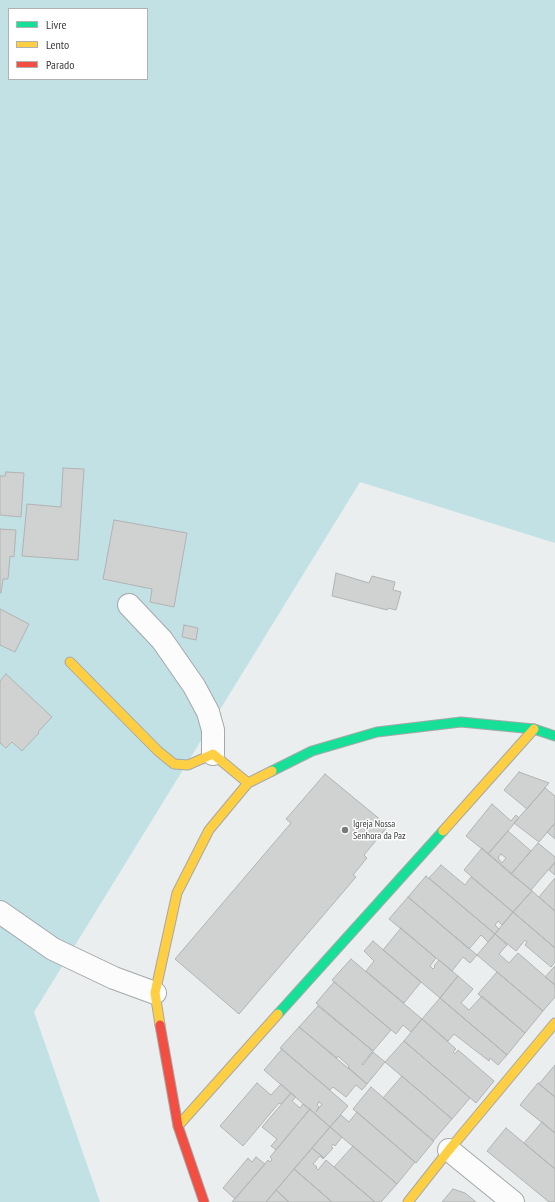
<!DOCTYPE html>
<html>
<head>
<meta charset="utf-8">
<style>
	body { margin:0 }
	#map { position:relative; width:555px; height:1202px; overflow:hidden; background:#eaeeef; font-family:"PT Sans Narrow",sans-serif }
	canvas { display:block }
	.legend { position:absolute; left:8px; top:8px; width:140px; height:72px; box-sizing:border-box; background:#fff; border:1px solid #b0b1b1; margin:0; padding:5px 7px; list-style:none; font-size:12px; color:#393b3c }
	.legend li { display:flex; align-items:center; gap:8px; height:20px }
	.legend b { width:20px; border:1px solid #b0b1b1 }
</style>
</head>
<body>
<div id="map">
<canvas width="555" height="1202"></canvas>
<ul class="legend">
<li><b style="height:5px;background:#16e098"></b>Livre</li>
<li><b style="height:5px;background:#ffcf43"></b>Lento</li>
<li><b style="height:5px;background:#f24e42"></b>Parado</li>
</ul>
</div>
<script>
const c = document.querySelector('canvas').getContext('2d');
c.lineJoin = 'round';
function paint(path, color) { c.fillStyle = color; c.fill(path, 'evenodd'); }
const shape = rows => new Path2D(rows.map(r => 'M' + r).join(''));
function strokePath(path, color, width, dash) { c.strokeStyle = color; c.lineWidth = width; c.lineCap = dash ? 'butt' : 'round'; c.setLineDash(dash || []); c.stroke(path); }
function label(font, color, halo, rows, align = 'center') {
  c.font = font + ' "PT Sans Narrow",sans-serif'; c.lineWidth = 3; c.setLineDash([]); c.textBaseline = 'middle'; c.strokeStyle = halo; c.fillStyle = color; for (const [text, x, y, turn = 0] of rows) {
    c.save(); c.translate(x, y); c.rotate((+turn || 0) * Math.PI / 180); c.textAlign = isNaN(turn) ? turn : align; if (halo) c.strokeText(text, 0, 0); c.fillText(text, 0, 0); c.restore();
  }
}
const green = shape([
	[0,0,555,0,555,543,360,482,34,1012,100,1202,0,1202],
	[9,9,147,9,147,79,9,79]
]);
const building = shape([
	[63,468,84,469,78,560,22,556,27,504,61,507,63,468],
	[6,472,24,473,21,517,0,515,0,476,5,476,6,472],
	[114,520,187,533,174,607,150,602,152,589,103,579,114,520],
	[0,529,16,530,14,557,10,556,8,579,3,579,1,593,0,593,0,529],
	[336,573,369,583,372,576,395,582,393,590,401,592,396,610,388,608,387,610,332,596,336,573],
	[0,609,29,624,15,652,0,645,0,609],
	[184,625,198,628,196,640,182,637,184,625],
	[6,674,52,717,38,732,39,733,22,751,12,742,6,748,0,743,0,681,6,674],
	[519,772,549,783,527,809,504,790,519,772],
	[325,774,388,826,364,855,367,858,353,875,356,877,239,1014,175,959,291,823,286,819,325,774],
	[545,788,555,796,555,823,539,842,514,823,545,788],
	[492,804,511,821,516,815,519,818,488,854,466,836,492,804],
	[555,823,555,839,547,832,555,823],
	[508,831,531,851,511,874,488,854,508,831],
	[501,854,506,858,502,863,498,858,501,854],
	[538,843,555,857,555,862,531,890,511,874,538,843],
	[482,848,532,891,513,912,464,870,482,848],
	[555,862,555,875,549,870,555,862],
	[441,865,465,885,471,877,513,912,502,925,498,921,495,925,499,929,495,934,429,878,441,865],
	[426,876,495,934,488,942,481,935,469,949,408,897,426,876],
	[555,878,555,911,539,897,555,878],
	[532,891,555,911,555,948,513,912,532,891],
	[408,897,477,955,470,963,463,957,452,971,389,919,408,897],
	[513,912,555,948,555,962,551,967,525,945,527,942,525,940,516,951,495,934,513,912],
	[401,928,436,958,430,966,433,969,435,967,434,966,439,960,458,976,440,998,383,950,401,928],
	[495,934,507,945,499,954,509,963,518,953,555,985,555,997,543,1011,477,955,495,934],
	[373,941,421,982,404,1003,366,971,374,961,364,951,373,941],
	[351,959,422,1019,411,1032,403,1025,396,1034,332,980,351,959],
	[555,966,555,985,545,977,555,966],
	[497,972,543,1011,525,1033,478,994,497,972],
	[458,976,473,989,461,1003,469,1010,482,996,525,1033,507,1055,440,998,458,976],
	[334,982,391,1030,373,1051,316,1003,334,982],
	[440,998,507,1055,498,1065,490,1058,489,1061,454,1034,448,1041,422,1019,440,998],
	[318,1006,373,1051,362,1064,363,1065,373,1052,385,1062,367,1084,348,1067,349,1066,338,1056,337,1058,299,1027,318,1006],
	[422,1019,456,1049,453,1052,455,1054,458,1050,494,1081,476,1103,404,1041,422,1019],
	[299,1027,367,1084,362,1090,356,1085,346,1097,333,1087,330,1090,280,1048,299,1027],
	[404,1041,470,1098,452,1119,385,1062,404,1041],
	[282,1049,348,1106,330,1127,264,1070,282,1049],
	[319,1102,322,1104,316,1112,319,1107,317,1105,319,1102],
	[555,1065,555,1097,539,1084,555,1065],
	[402,1076,452,1119,433,1141,383,1098,402,1076],
	[257,1083,271,1095,281,1084,291,1093,281,1104,279,1103,243,1146,220,1126,257,1083],
	[538,1083,555,1097,555,1133,520,1105,538,1083],
	[371,1087,434,1141,416,1163,353,1109,371,1087],
	[291,1093,296,1097,292,1101,300,1108,303,1104,310,1109,276,1150,271,1146,277,1139,262,1127,291,1093],
	[310,1109,330,1127,312,1148,266,1202,232,1202,268,1160,270,1162,272,1159,270,1157,310,1109],
	[357,1112,415,1162,397,1184,330,1127,341,1115,349,1122,357,1112],
	[542,1122,555,1133,555,1169,524,1143,542,1122],
	[330,1127,342,1137,335,1146,333,1144,331,1147,333,1148,324,1158,312,1148,330,1127],
	[506,1128,555,1169,555,1202,549,1202,487,1151,506,1128],
	[353,1146,397,1184,381,1202,375,1202,334,1167,353,1146],
	[312,1148,324,1158,323,1159,320,1156,313,1164,317,1167,316,1168,318,1170,326,1160,375,1202,332,1202,294,1169,312,1148],
	[256,1157,265,1164,235,1199,223,1188,248,1158,252,1162,256,1157],
	[294,1169,332,1202,289,1202,276,1190,294,1169],
	[453,1189,465,1193,476,1202,442,1202,453,1189],
	[276,1190,289,1202,266,1202,276,1190]
]);
const street = shape([
	[129,605,162,640,194,686,208,712,213,730,213,754],
	[0,912,53,949,114,978,155,993],
	[449,1150,513,1202]
]);
const fast = shape([
	[272,771,312,751,377,732,461,722,534,729,555,736],
	[278,1014,443,831]
]);
const slow = shape([
	[70,662,158,751,174,764,188,765,213,754,248,783],
	[443,831,534,729],
	[160,1025,155,993,177,893,209,830,248,783,272,771],
	[178,1126,278,1014],
	[408,1202,449,1150,555,1023]
]);
const jam = shape([
	[160,1025,178,1126,204,1202]
]);
const markers = [
	[345,830,4,"#777a7b"]
];
const poiNames = [
	["Igreja Nossa",353,824],
	["Senhora da Paz",353,836]
];
paint(green, '#c2e1e4');
paint(building, '#d0d1d1');
strokePath(building, '#b2b3b3', 1);
strokePath(street, '#a5a8a9', 24);
strokePath(fast, '#a5a8a9', 11);
strokePath(slow, '#a5a8a9', 11);
strokePath(jam, '#a5a8a9', 11);
strokePath(street, '#fcfcfd', 22);
strokePath(fast, '#16e098', 9);
strokePath(slow, '#ffcf43', 9);
strokePath(jam, '#f24e42', 9);
for (const [x, y, r, color] of markers) { const dot = new Path2D(); dot.arc(x, y, r, 0, 2 * Math.PI); c.fillStyle = color; c.fill(dot); strokePath(dot, '#fff', 1.5); }
label('10px', '#393b3c', '#fff', poiNames, 'left');
</script>
</body>
</html>
